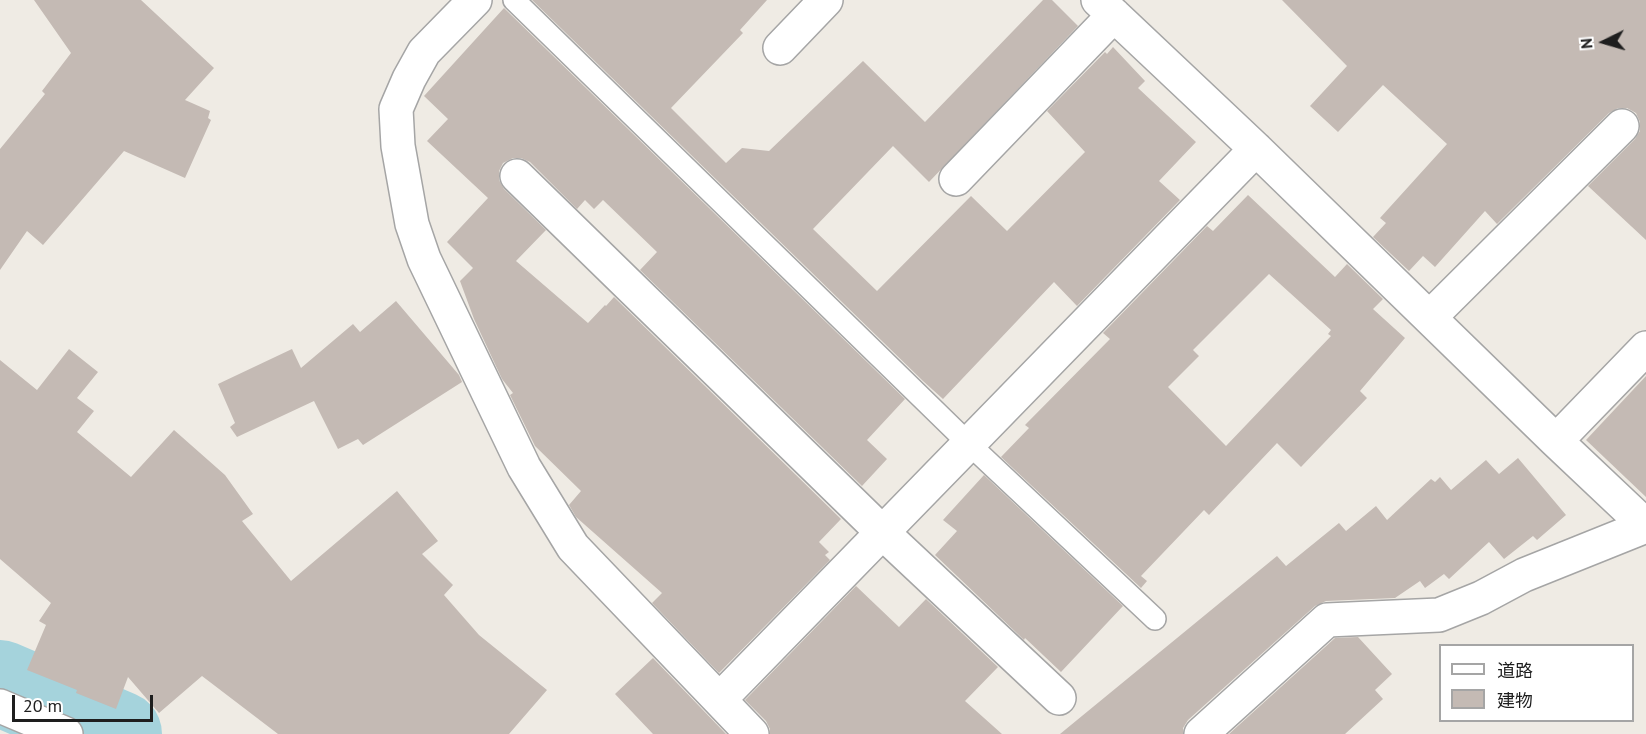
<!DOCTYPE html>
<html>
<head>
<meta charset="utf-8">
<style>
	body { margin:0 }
	#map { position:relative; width:1646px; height:734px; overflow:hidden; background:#efebe4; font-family:"PT Sans","Noto Sans JP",sans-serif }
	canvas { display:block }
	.legend { position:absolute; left:1439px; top:644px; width:195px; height:78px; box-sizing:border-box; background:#fff; border:2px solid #a5a5a5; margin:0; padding:8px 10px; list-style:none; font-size:18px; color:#1e1e1e }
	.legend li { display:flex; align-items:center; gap:12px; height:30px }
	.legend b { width:30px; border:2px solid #a5a5a5 }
	.north { position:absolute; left:1574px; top:12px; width:60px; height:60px; -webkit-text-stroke:4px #fff; paint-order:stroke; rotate:265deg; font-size:16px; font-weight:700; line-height:24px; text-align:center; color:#1e1e1e }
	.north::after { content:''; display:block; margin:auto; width:21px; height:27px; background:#1e1e1e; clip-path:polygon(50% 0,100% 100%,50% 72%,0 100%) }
	.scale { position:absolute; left:12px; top:695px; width:141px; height:27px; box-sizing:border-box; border:3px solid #1e1e1e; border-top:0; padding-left:8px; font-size:18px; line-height:21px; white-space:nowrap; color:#1e1e1e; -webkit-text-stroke:4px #fff; paint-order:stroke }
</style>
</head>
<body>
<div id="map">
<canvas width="1646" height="734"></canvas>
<ul class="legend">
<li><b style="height:8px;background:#fff"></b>道路</li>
<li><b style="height:16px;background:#c4bab4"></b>建物</li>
</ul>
<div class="north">N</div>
<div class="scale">20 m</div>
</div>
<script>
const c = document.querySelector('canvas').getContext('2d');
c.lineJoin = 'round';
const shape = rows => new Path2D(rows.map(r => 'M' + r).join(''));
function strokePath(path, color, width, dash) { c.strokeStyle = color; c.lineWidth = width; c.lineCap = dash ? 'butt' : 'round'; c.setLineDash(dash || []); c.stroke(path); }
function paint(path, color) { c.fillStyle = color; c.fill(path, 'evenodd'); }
const river = shape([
	[0,683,119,734]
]);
const building = shape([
	[34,0,141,0,214,68,185,100,210,111,208,118,211,120,185,178,124,151,43,245,27,231,0,270,0,149,45,94,42,91,71,53],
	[532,0,767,0,740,30,743,33,671,108,726,163,742,148,769,151,863,61,925,122,1043,0,1052,0,1078,26,929,182,893,146,813,229,877,291,971,196,1007,231,1085,152,1047,111,1105,52,1107,54,1113,47,1145,81,1138,88,1196,142,1159,181,1180,200,1077,306,1054,282,943,399,923,381],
	[1282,0,1646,0,1646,240,1588,186,1635,139,1640,131,1640,122,1636,113,1627,108,1618,108,1609,113,1497,224,1485,211,1435,267,1423,256,1409,271,1373,237,1386,223,1380,218,1447,144,1383,85,1338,132,1310,106,1347,66],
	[504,8,905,399,867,440,887,459,862,486,640,270,657,252,603,200,594,209,585,200,577,209,530,162,521,158,513,158,503,163,499,171,499,180,504,189,546,230,516,261,588,323,605,305,606,306,614,297,841,519,819,542,829,552,825,555,830,560,719,673,652,603,662,593,576,517,569,505,581,491,535,446,510,395,513,393,502,379,474,319,460,281,473,268,447,242,488,198,427,141,448,119,424,96],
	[1248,195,1335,277,1347,264,1383,299,1373,309,1405,338,1360,391,1367,398,1301,467,1277,443,1209,515,1204,510,1141,576,1147,581,1141,588,1001,457,1029,428,1025,425,1110,339,1103,333,1207,226,1213,231],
	[1269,274,1331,330,1328,334,1331,336,1226,446,1168,387,1199,356,1193,350],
	[396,301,459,375,462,382,363,445,358,439,338,449,314,401,237,437,230,427,235,423,218,384,292,349,301,368,353,324,360,332],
	[69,349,98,372,77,398,94,411,77,432,131,477,174,430,225,475,253,514,242,521,291,581,397,491,438,541,422,554,453,585,444,595,479,635,547,690,509,734,278,734,202,676,159,713,128,677,116,709,76,693,77,690,27,670,46,625,39,621,51,603,0,559,0,360,37,390],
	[1646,376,1646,497,1586,440],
	[1518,458,1566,515,1537,540,1533,536,1504,559,1489,542,1449,579,1444,574,1425,588,1420,581,1395,598,1326,601,1315,606,1188,720,1183,728,1183,734,1060,734,1277,556,1286,566,1339,523,1346,531,1376,506,1387,520,1431,479,1435,482,1440,477,1451,490,1486,460,1499,474],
	[984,475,1123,606,1061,672,1025,638,1024,640,935,555,957,531,943,520],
	[856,586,899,627,926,599,998,667,965,701,1002,734,770,734,770,729,766,721,745,700],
	[1358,637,1392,674,1375,690,1383,699,1345,734,1229,734,1335,638],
	[653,658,726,734,653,734,615,694]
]);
const service = shape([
	[514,0,969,444,1155,619]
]);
const minor = shape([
	[475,0,424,52,409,79,396,109,398,146,412,224,424,259,524,467,573,547,752,734],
	[1098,0,1256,149,1556,441,1646,526],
	[780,48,826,0],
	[517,176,883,533,1059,698],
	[956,179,1114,15],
	[1430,317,1622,126],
	[1556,441,1646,348],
	[720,699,1256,149],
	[0,706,66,734],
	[1201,734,1327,620,1439,615,1481,598,1524,575,1646,526]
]);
strokePath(river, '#a5d3dc', 86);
paint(building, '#c4bab4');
strokePath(service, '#a5a5a5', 24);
strokePath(minor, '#a5a5a5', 36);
strokePath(service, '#fff', 21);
strokePath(minor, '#fff', 33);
</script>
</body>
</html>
